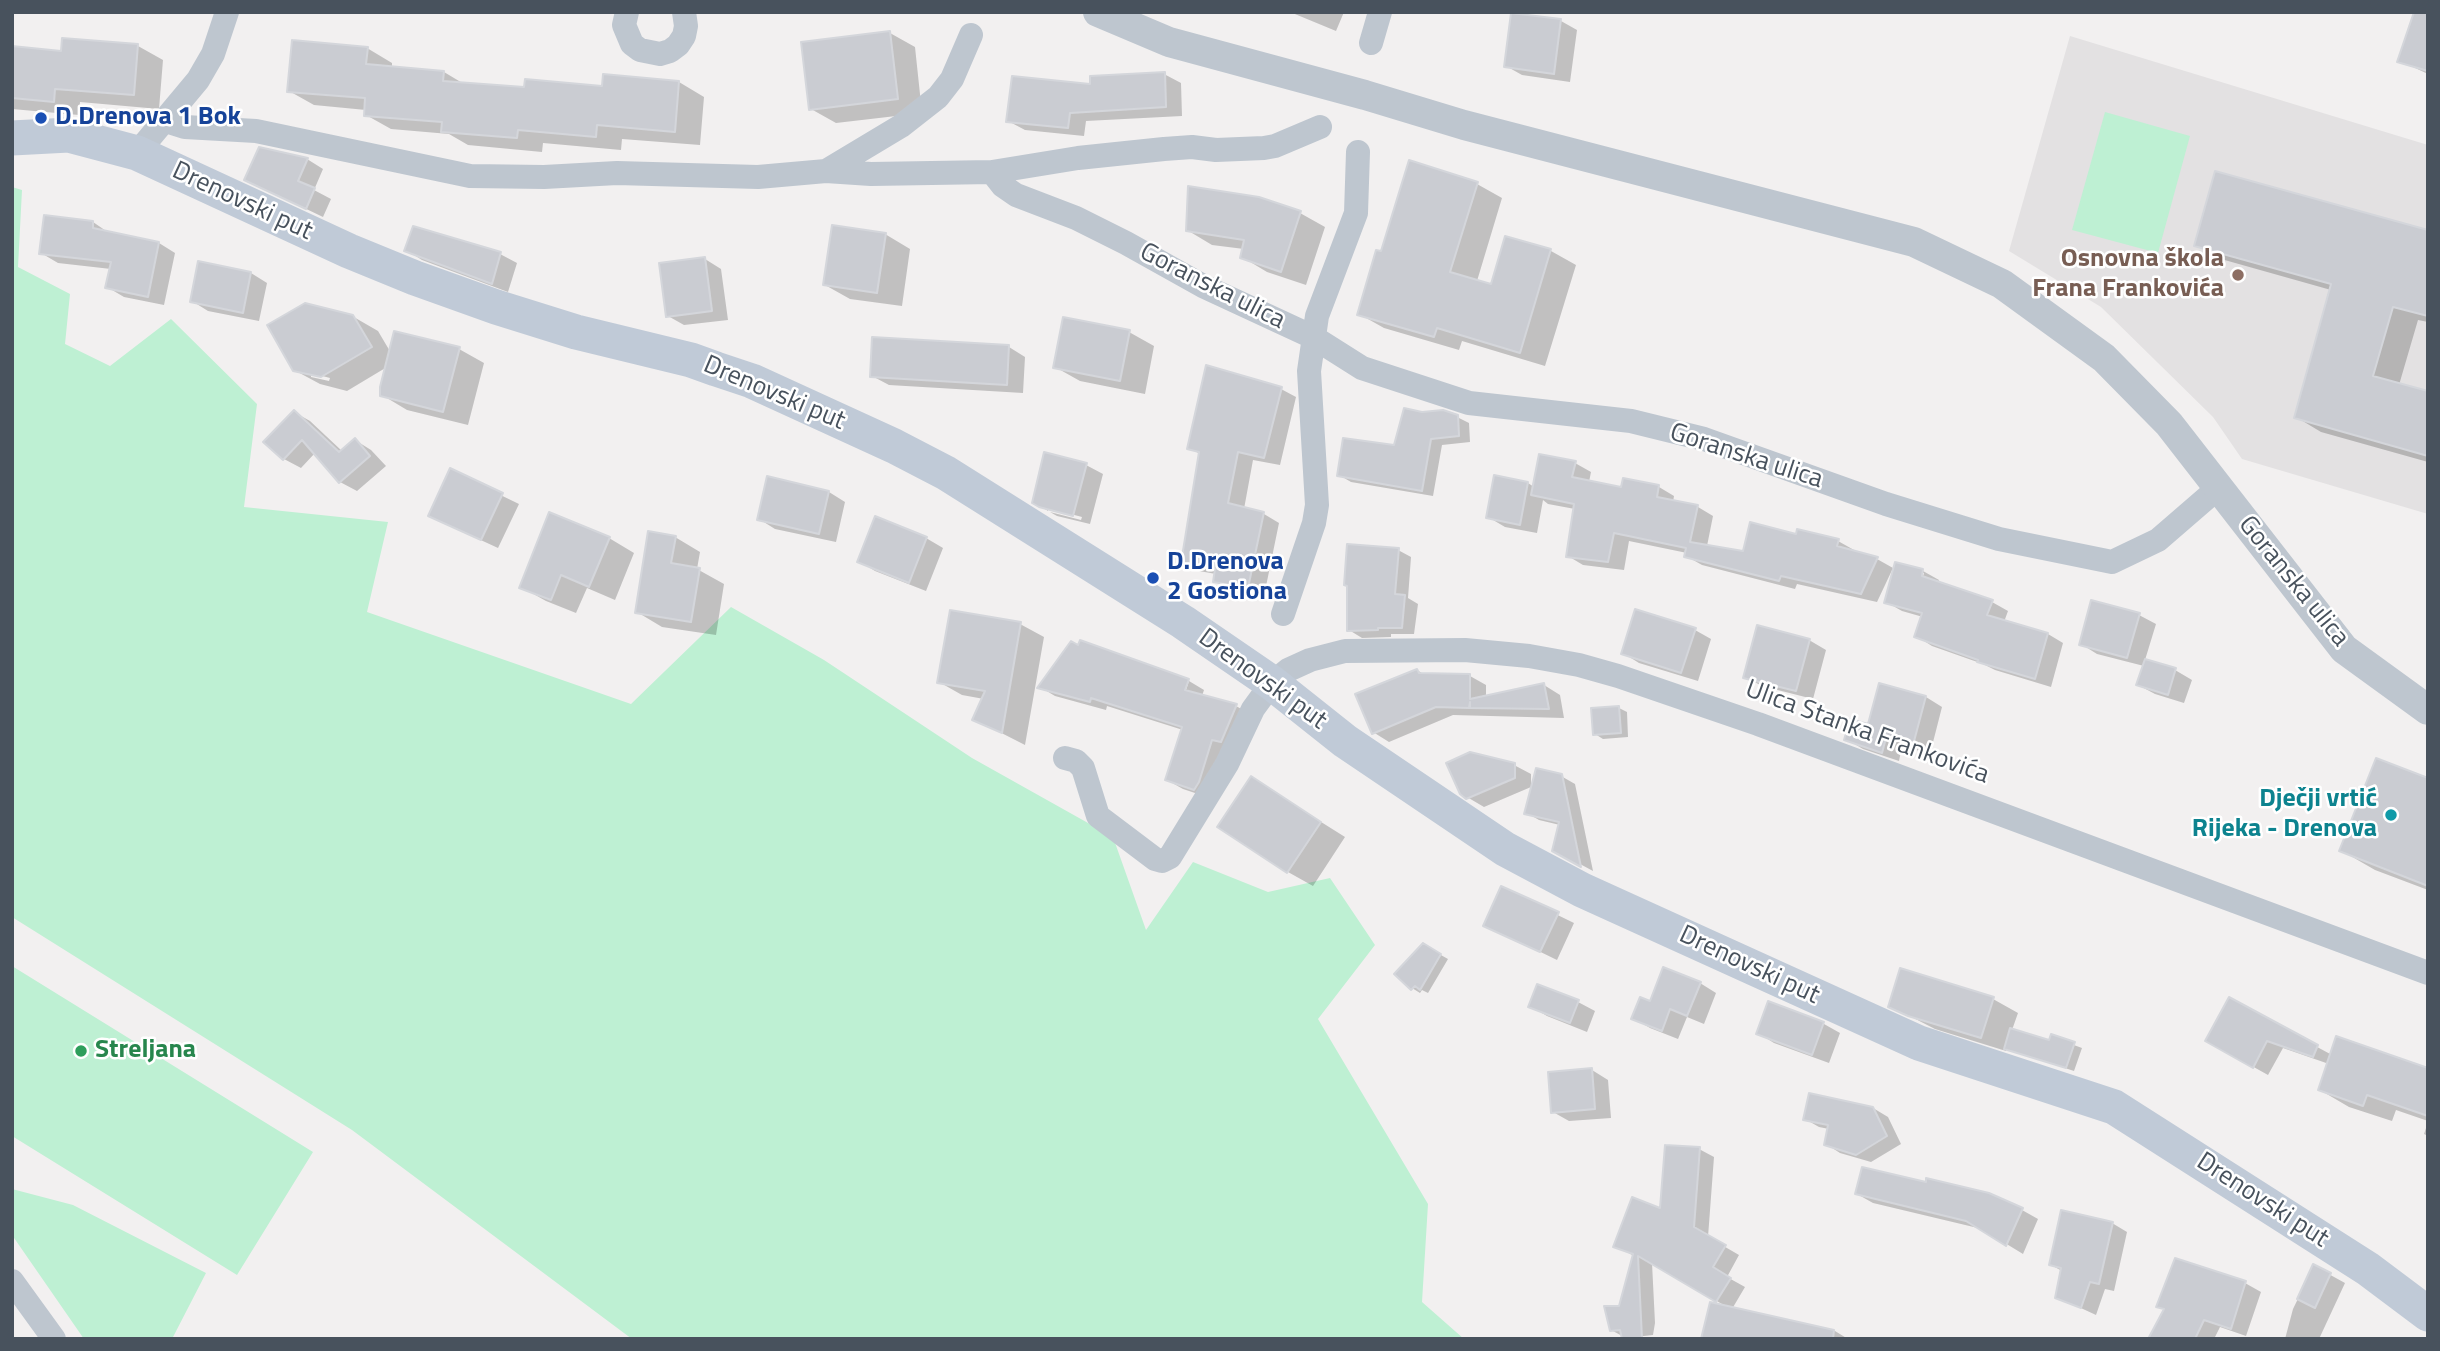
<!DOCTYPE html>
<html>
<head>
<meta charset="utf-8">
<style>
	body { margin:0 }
	#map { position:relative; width:2440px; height:1351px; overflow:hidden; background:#f2f0f0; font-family:"Titillium Web",sans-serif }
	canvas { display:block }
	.frame { position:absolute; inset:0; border:14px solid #48525d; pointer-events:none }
</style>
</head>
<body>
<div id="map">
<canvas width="2440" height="1351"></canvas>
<div class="frame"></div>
</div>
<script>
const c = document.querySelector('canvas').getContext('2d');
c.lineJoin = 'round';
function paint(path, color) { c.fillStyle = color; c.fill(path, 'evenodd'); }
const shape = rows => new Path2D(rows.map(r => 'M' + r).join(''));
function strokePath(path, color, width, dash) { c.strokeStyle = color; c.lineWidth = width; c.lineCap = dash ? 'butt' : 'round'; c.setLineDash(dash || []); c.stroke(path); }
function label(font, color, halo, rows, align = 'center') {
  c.font = font + ' "Titillium Web",sans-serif'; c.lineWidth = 5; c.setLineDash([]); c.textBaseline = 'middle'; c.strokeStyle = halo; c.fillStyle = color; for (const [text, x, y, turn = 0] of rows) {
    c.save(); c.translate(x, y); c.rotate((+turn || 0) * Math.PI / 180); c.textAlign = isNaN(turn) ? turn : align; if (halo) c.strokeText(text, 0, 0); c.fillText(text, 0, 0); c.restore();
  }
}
const education = shape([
	[2070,36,2428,145,2428,514,2242,459,2213,417,2101,307,2009,251]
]);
const green = shape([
	[2105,112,2190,136,2158,253,2072,230],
	[12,187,22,190,18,267,70,294,65,344,110,366,171,319,257,404,244,507,388,522,367,612,631,704,731,607,824,660,972,758,1113,837,1146,930,1193,862,1268,892,1330,878,1375,945,1318,1019,1428,1204,1422,1302,1464,1339,632,1339,352,1130,12,917],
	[12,966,313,1152,237,1275,12,1136],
	[12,1189,73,1205,206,1273,172,1339,84,1339,12,1235]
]);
const shadow = shape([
	[1290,12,1344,12,1336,31],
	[2428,12,2428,74,2400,61],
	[1561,21,1577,30,1570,82,1522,75,1506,66],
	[890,33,915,47,922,113,836,123,811,109],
	[138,46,163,60,159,109,80,102,79,115,12,109,12,48,63,53],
	[367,48,392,63,392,68,444,72,464,84,526,89,604,88,605,76,679,82,704,97,700,145,622,139,621,150,543,143,542,152,468,145,449,134,391,129,366,115,366,110,314,105,289,91],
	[1164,74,1181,83,1182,116,1086,121,1084,136,1025,130,1008,121,1092,86],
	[307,159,323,169,314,190,331,199,323,217,246,180],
	[1477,184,1502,198,1477,281,1492,286,1506,238,1551,251,1576,265,1545,366,1462,341,1459,350,1384,328,1359,314,1382,253],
	[1300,213,1325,227,1306,285,1267,272,1242,257,1244,249,1212,245,1187,230],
	[93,222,109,233,159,243,175,253,164,305,124,297,107,287,111,269,58,263,41,253],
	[2428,231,2428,322,2418,320,2399,385,2428,393,2428,462,2321,432,2296,417,2331,290,2221,259,2197,245],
	[885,234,910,249,902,306,850,299,825,285],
	[406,250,500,254,517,263,508,292,422,260],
	[705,259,721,269,728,320,684,325,668,316],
	[251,273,267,283,259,321,208,311,192,301],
	[352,316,378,331,391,353,459,349,484,363,468,425,407,410,382,395,387,367,347,391,320,384,294,370],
	[311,373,330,378,329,381,311,377],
	[1129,332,1154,346,1145,394,1080,381,1055,367],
	[1009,347,1025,357,1023,393,889,385,872,376],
	[1281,389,1296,397,1280,465,1253,460,1244,509,1264,514,1279,523,1264,596,1230,590,1215,581,1216,574,1199,571,1183,562,1200,454,1189,448],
	[294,412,310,421,342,451,355,440,371,450,386,466,357,491,340,482,315,453,301,468,284,459,266,442],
	[1457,417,1469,423,1470,442,1442,445,1433,496,1351,482,1339,475],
	[1575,463,1591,472,1589,482,1623,489,1659,487,1674,496,1673,502,1698,507,1713,516,1707,546,1744,553,1797,536,1838,541,1854,550,1853,552,1877,559,1893,568,1877,602,1797,584,1795,589,1702,565,1686,556,1687,553,1629,541,1624,570,1583,565,1568,556,1575,509,1548,504,1543,500,1537,533,1505,527,1488,517,1528,483,1534,487],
	[1086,465,1103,474,1090,524,1057,516,1050,512,1081,520,1082,517,1048,508,1048,511,1034,502],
	[451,471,519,504,498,548,446,524],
	[768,479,829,492,845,502,836,542,775,529,759,519],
	[675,537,700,552,697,569,724,584,716,635,662,627,637,612],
	[609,538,634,553,615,600,587,588,576,613,546,601,521,587],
	[926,538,943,548,926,591,875,571,859,561],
	[1398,550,1411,557,1408,598,1418,604,1414,634,1391,634,1391,637,1362,638,1349,630],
	[1896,564,1923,571,1939,580,1938,583,1992,602,2008,611,2004,622,2048,634,2063,643,2051,687,1995,670,1983,664,1932,646,1916,636,1923,617,1902,611,1886,602],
	[1921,573,1924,573,1921,584,1918,584],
	[2139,615,2156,624,2145,660,2175,670,2192,680,2184,703,2155,694,2138,685,2144,666,2097,654,2081,644],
	[1020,624,1044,637,1025,745,974,719,984,699,962,695,939,682],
	[1695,630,1711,639,1698,681,1639,663,1623,653],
	[1809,640,1826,650,1813,699,1762,686,1745,677],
	[1417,670,1425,675,1470,676,1486,685,1486,697,1544,685,1560,695,1564,718,1453,715,1389,742,1373,732],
	[1186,680,1183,699,1189,681,1204,690,1202,696,1236,706,1252,715,1210,798,1183,789,1167,780,1183,730,1107,706,1106,710,1055,696,1040,687],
	[1926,697,1942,707,1930,754,1902,746,1899,761,1863,749,1846,739],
	[1619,708,1627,712,1628,737,1603,739,1595,734],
	[1514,765,1531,774,1531,787,1484,807,1467,797],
	[1561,776,1575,784,1593,871,1554,850,1560,825,1539,820,1527,813],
	[1251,778,1345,837,1313,886,1288,872],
	[2428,780,2428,890,2375,870,2342,851],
	[1502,888,1574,923,1557,960,1485,925],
	[1423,945,1448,959,1428,993,1422,990,1420,993,1412,988],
	[1700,983,1716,993,1704,1024,1687,1017,1678,1039,1650,1028,1633,1018,1651,1003],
	[1538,987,1578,1002,1595,1011,1587,1032,1547,1016,1530,1006],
	[1993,999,2018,1013,2012,1030,2050,1042,2052,1037,2082,1048,2074,1071,2007,1049,2006,1051,1935,1029,1890,1006],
	[2230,1000,2332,1055,2428,1069,2428,1121,2396,1110,2392,1121,2349,1107,2320,1090,2329,1064,2283,1048,2268,1075,2207,1041],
	[1769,1003,1824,1024,1840,1033,1829,1063,1774,1043,1758,1033],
	[1592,1070,1608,1080,1611,1118,1569,1121,1553,1112],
	[1873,1108,1888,1117,1901,1144,1871,1162,1840,1153,1826,1144,1829,1129,1819,1127,1805,1119],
	[2428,1122,2428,1136,2424,1134],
	[1699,1149,1714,1157,1708,1237,1739,1255,1727,1277,1745,1287,1732,1309,1835,1331,1848,1339,1703,1339,1727,1307,1652,1263,1655,1323,1653,1335,1626,1338,1611,1330,1620,1307,1634,1256,1615,1246,1662,1210],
	[1857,1194,2022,1210,2038,1219,2023,1254,1982,1229,1873,1203],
	[2112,1223,2127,1232,2114,1291,2105,1289,2096,1315,2057,1297,2062,1271,2051,1265],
	[2314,1266,2345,1283,2319,1339,2285,1339,2293,1309],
	[2245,1283,2261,1292,2246,1336,2220,1327,2214,1339,2150,1339,2165,1310,2159,1306]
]);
const building = shape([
	[2414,12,2428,12,2428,71,2397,62,2414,12],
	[1511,13,1561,19,1554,74,1504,67,1511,13],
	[890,31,898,99,809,110,801,42,890,31],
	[62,38,138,44,134,95,55,89,54,102,12,98,12,46,61,51,62,38],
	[292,40,368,47,366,64,444,71,443,81,524,87,525,79,602,86,603,74,679,81,675,132,597,125,596,137,518,130,517,138,441,132,442,122,364,116,365,98,287,92,292,40],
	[1165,72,1166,107,1070,113,1068,128,1006,122,1012,76,1090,84,1090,76,1165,72],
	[259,147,308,158,298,181,315,188,306,209,244,180,259,147],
	[1409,160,1478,182,1450,272,1491,284,1505,236,1551,249,1520,353,1437,328,1434,337,1357,315,1376,250,1381,251,1409,160],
	[2215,171,2428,230,2428,316,2393,307,2373,376,2428,391,2428,456,2294,418,2331,284,2194,246,2215,171],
	[1188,186,1259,197,1301,211,1281,272,1240,258,1244,240,1186,231,1188,186],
	[44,215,93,221,93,228,159,242,148,297,105,288,111,262,39,254,44,215],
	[832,225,886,233,877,293,823,285,832,225],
	[413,226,501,252,492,284,404,251,413,226],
	[705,257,712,311,666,317,659,263,705,257],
	[198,261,251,272,243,313,190,302,198,261],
	[305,303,353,315,372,347,321,377,293,371,267,325,305,303],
	[1063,317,1130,330,1120,381,1053,368,1063,317],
	[394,331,460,347,443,412,380,396,380,387,394,331],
	[872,337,1009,345,1007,385,870,377,872,337],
	[1206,365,1282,387,1264,458,1238,452,1228,503,1264,512,1248,588,1213,582,1215,569,1181,563,1199,452,1187,449,1206,365],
	[1404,408,1422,412,1443,410,1458,415,1459,436,1431,439,1422,491,1337,476,1343,438,1394,445,1404,408],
	[294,410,339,452,355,438,370,456,339,483,302,440,283,460,263,442,294,410],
	[1044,452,1087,463,1073,516,1039,507,1032,503,1044,452],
	[1539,454,1576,461,1572,477,1621,487,1623,478,1659,485,1657,497,1698,505,1690,542,1743,551,1750,522,1796,534,1797,529,1839,539,1837,546,1878,557,1861,594,1781,576,1779,581,1684,557,1686,548,1614,533,1608,562,1566,557,1574,504,1531,495,1539,454],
	[450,468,503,493,481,540,428,516,450,468],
	[1494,475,1528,482,1520,525,1486,518,1494,475],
	[767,476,829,491,819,534,757,520,767,476],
	[549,512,610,537,589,587,561,575,551,600,519,588,549,512],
	[875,516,927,537,909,583,857,562,875,516],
	[648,531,676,536,671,563,700,568,691,622,635,613,648,531],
	[1347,544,1399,548,1395,594,1405,595,1402,628,1378,628,1378,630,1347,631,1347,586,1344,585,1347,544],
	[1895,562,1923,569,1922,576,1993,600,1987,615,2048,633,2035,679,1977,662,1978,660,1914,637,1922,613,1884,603,1895,562],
	[2091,600,2140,613,2127,658,2079,645,2091,600],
	[1635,609,1696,628,1681,673,1621,654,1635,609],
	[950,610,1021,622,1002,733,972,720,985,691,937,683,950,610],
	[1757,625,1810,639,1796,691,1743,678,1757,625],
	[1080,640,1189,679,1185,690,1237,704,1221,742,1212,740,1199,782,1194,790,1165,780,1182,727,1091,698,1090,702,1037,688,1071,641,1078,645,1080,640],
	[2145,659,2176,668,2168,695,2136,685,2145,659],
	[1417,669,1419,673,1470,674,1470,699,1544,683,1549,709,1470,708,1470,702,1469,708,1436,707,1372,734,1355,694,1417,669],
	[1879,683,1926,696,1913,745,1886,738,1882,753,1844,740,1850,719,1868,724,1879,683],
	[1619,706,1621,733,1593,735,1591,708,1619,706],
	[1470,752,1515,763,1515,778,1466,799,1460,794,1446,763,1470,752],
	[2376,758,2428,778,2428,886,2339,851,2376,758],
	[1536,768,1562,774,1581,867,1552,851,1559,822,1524,814,1536,768],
	[1251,776,1321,822,1287,873,1217,827,1251,776],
	[1501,886,1559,912,1540,952,1483,926,1501,886],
	[1423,943,1441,954,1420,990,1415,986,1411,990,1394,974,1423,943],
	[1663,967,1701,982,1687,1016,1670,1009,1662,1031,1631,1019,1640,997,1650,1001,1663,967],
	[1900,968,1994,997,1981,1038,1908,1016,1888,1007,1900,968],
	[1537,984,1579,1000,1570,1023,1528,1007,1537,984],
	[2229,997,2318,1045,2313,1057,2267,1041,2253,1068,2205,1041,2229,997],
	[1768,1001,1824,1022,1812,1055,1756,1034,1768,1001],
	[2010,1028,2049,1040,2051,1034,2075,1042,2066,1068,2004,1049,2010,1028],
	[2336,1036,2428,1068,2428,1116,2367,1095,2363,1106,2318,1090,2336,1036],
	[1592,1068,1595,1109,1551,1113,1548,1072,1592,1068],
	[1809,1093,1873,1107,1887,1136,1856,1155,1824,1145,1828,1125,1803,1120,1809,1093],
	[1665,1145,1700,1147,1694,1227,1726,1245,1713,1267,1731,1278,1716,1302,1638,1256,1642,1339,1622,1339,1620,1330,1610,1331,1604,1306,1619,1306,1633,1254,1613,1247,1632,1197,1660,1208,1665,1145],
	[1862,1167,1926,1182,1926,1178,1989,1193,2023,1208,2006,1246,1966,1221,1855,1194,1862,1167],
	[2061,1210,2113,1222,2099,1284,2090,1282,2081,1308,2055,1298,2061,1268,2049,1265,2061,1210],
	[2175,1258,2246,1281,2231,1329,2204,1320,2195,1339,2148,1339,2164,1309,2156,1307,2175,1258],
	[2313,1264,2331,1273,2315,1308,2297,1299,2313,1264],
	[1710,1302,1834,1330,1833,1339,1701,1339,1710,1302]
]);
const minor = shape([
	[627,12,624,25,632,44,640,50,660,54,670,51,678,45,684,36,686,26,684,12],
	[1371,43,1380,12],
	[166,121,185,127,256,131,470,176,544,177,617,173,758,177,826,171,901,126,938,97,952,79,971,35],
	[137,153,198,80,213,54,227,12],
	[826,171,871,174,992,172,1078,158,1164,149,1192,147,1216,150,1264,148,1275,146,1320,127],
	[992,172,1003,186,1016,195,1076,218,1126,243,1203,286,1313,337,1362,368,1469,403,1631,421,1704,439,1886,504,1999,539,2112,562,2158,540,2217,489],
	[1283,614,1314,523,1317,505,1309,371,1317,316,1356,213,1358,152],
	[1065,758,1076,761,1083,768,1098,816,1155,859,1162,861,1170,857,1227,764,1253,709,1272,683,1288,670,1310,660,1345,651,1465,650,1529,656,1579,665,1618,676,1758,724,2428,973],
	[12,1281,54,1339]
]);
const tertiary = shape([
	[1098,12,1169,42,1365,95,1464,125,1914,242,2002,284,2104,358,2169,424,2344,649,2428,710]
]);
const secondary = shape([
	[12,138,69,135,137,153,349,251,415,278,496,307,576,332,691,360,716,369,752,381,894,446,946,473,1183,622,1272,683,1345,741,1505,849,1582,890,1919,1043,2114,1107,2368,1269,2428,1314]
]);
const markers = [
	[41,118,7,"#1a4fb4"],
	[2238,275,7,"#8d6e63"],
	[1153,578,7,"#1a4fb4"],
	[2391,815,7,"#0f9aa8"],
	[81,1051,7,"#2e9e5b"]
];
const transitNames = [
	["D.Drenova 1 Bok",55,118],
	["D.Drenova",1167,563],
	["2 Gostiona",1167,593]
];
const streetNames = [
	["Drenovski put",242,202,25],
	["Goranska ulica",1212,287,27],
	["Drenovski put",774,394,23],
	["Goranska ulica",1746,457,18],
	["Goranska ulica",2293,582,51],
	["Drenovski put",1262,680,36],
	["Ulica Stanka Frankovića",1867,733,20],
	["Drenovski put",1749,966,25],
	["Drenovski put",2262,1201,33]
];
const educationNames = [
	["Osnovna škola",2224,260],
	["Frana Frankovića",2224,290]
];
const cultureNames = [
	["Dječji vrtić",2377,800],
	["Rijeka - Drenova",2377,830]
];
const leisureNames = [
	["Streljana",95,1051]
];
paint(education, '#e3e1e2');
paint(green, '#bef0d3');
paint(shadow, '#0003');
paint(building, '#caccd2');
strokePath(building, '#d4d6db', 2);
strokePath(minor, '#bec6cf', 24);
strokePath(tertiary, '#bec6cf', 30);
strokePath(secondary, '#c0cad7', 35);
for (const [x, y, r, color] of markers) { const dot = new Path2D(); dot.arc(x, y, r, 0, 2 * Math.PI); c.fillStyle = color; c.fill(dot); strokePath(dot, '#fff', 2.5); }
label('bold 26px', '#164399', '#fff', transitNames, 'left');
label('26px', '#48525d', '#fff', streetNames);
label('bold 26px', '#785e54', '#fff', educationNames, 'right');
label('bold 26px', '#0d838f', '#fff', cultureNames, 'right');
label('bold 26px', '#27864d', '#fff', leisureNames, 'left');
</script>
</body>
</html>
